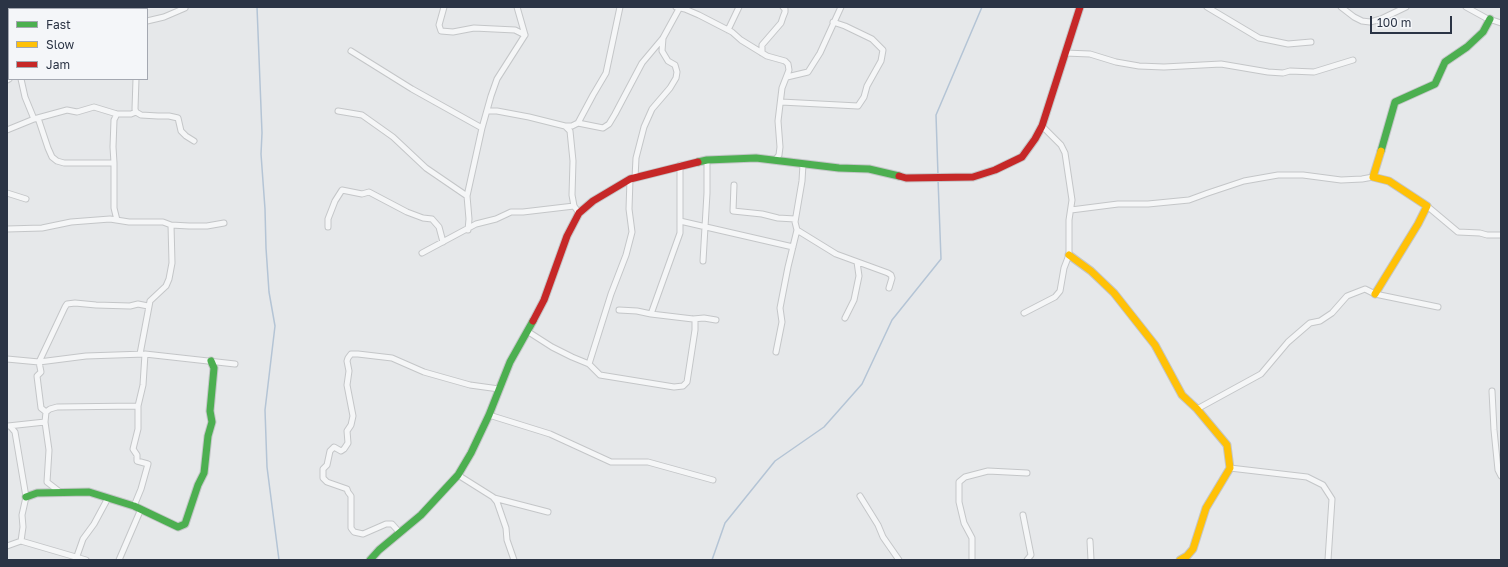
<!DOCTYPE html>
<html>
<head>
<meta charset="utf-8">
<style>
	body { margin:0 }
	#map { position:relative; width:1508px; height:567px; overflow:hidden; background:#e6e8ea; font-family:"Golos Text",sans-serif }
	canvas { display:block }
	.frame { position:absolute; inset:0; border:8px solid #2b3445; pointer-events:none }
	.legend { position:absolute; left:8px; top:8px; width:140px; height:72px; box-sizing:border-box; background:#f4f6f9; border:1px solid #a4a8b1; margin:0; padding:5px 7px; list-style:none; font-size:12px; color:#2b3445 }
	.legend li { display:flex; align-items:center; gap:8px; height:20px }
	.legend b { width:20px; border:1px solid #a4a8b1 }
	.scale { position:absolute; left:1370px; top:16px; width:82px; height:18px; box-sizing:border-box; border:2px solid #2b3445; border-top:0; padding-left:5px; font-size:12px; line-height:14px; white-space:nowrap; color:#2b3445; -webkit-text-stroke:3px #f4f6f9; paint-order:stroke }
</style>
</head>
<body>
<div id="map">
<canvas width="1508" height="567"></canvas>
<div class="frame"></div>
<ul class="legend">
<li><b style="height:5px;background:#4caf50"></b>Fast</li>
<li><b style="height:5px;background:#ffc107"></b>Slow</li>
<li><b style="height:5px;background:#c62828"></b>Jam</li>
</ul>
<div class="scale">100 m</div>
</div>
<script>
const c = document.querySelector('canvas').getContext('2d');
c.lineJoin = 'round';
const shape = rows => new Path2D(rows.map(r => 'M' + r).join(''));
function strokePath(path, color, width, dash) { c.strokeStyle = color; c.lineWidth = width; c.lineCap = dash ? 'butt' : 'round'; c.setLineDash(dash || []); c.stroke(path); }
const stream = shape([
	[257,7,262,133,261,154,265,209,266,248,269,292,275,326,265,410,267,467,279,560],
	[938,175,936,115,982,7],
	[712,560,725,523,775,461,824,427,862,384,892,320,941,259,938,179]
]);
const street = shape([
	[119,7,120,9],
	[444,7,439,25,441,31,453,32,474,28,515,30,525,35],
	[517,7,525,35],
	[676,7,685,9,699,15,732,32,741,40,767,56,785,61,788,64,789,70,782,88,778,121,780,147,779,155,775,160],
	[1207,7,1259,38,1288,44,1311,42],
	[1341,7,1354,17,1362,21,1370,22,1381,19,1406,7],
	[1466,7,1486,18,1501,23],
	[22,9,27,7],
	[7,14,9,13],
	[147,21,164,17,185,8],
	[7,24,9,30],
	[728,30,739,7],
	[351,51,412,89,482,128],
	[762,53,762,45,781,23,783,17,785,12,785,9,783,7],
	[1065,53,1090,54,1116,62,1139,66,1164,67,1221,64,1268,72,1283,73,1290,71,1314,72,1353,60],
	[787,77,808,72,820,53,841,7],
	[21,79,25,97,34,119],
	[136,79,135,109,136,112,141,115,158,116,169,116,178,118,181,131,186,136,194,141],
	[7,80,9,79],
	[781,102,858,106,864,97,867,86,881,61,883,50,872,39,845,26,833,22],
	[338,111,362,115,393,137,426,168,467,196],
	[488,111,497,111,529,117,565,126,570,131,573,161,572,195,574,206,579,213],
	[38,118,48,148,52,157,57,161,64,163,114,163],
	[578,123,593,95,606,73,620,7],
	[565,126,572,126,578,123,603,128,609,124,615,114,642,63,663,38,680,7],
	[7,130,34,119,67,110,77,112,94,107,117,114,131,114,136,112],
	[803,164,802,181,795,222,797,230,836,254,888,273,891,275,892,278,889,288],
	[635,178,636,158,644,127,652,109,670,88,676,78,677,72,675,65,668,61,662,51,663,38],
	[734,185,733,211,762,214,778,218,795,219],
	[7,193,26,199],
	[1427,206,1458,232,1480,233,1487,235,1501,235],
	[1071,210,1118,204,1148,204,1189,200,1208,193,1244,181,1278,175,1303,175,1341,180,1362,179,1373,177],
	[117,220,114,208,114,163,113,147,114,120,117,114],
	[680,221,793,247],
	[328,227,328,219,335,201,342,190,362,194,369,192,407,212,423,218,432,219,439,227,443,242],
	[7,229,42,228,71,222,110,219,129,222,163,222,171,225,189,226,207,226,224,223],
	[468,230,469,219,467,196,482,128,491,96,497,79,525,35],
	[422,253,476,224,496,219,511,212,523,212,574,206],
	[703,261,707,193,707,160],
	[619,310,637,311,651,314,693,319,704,318,716,320],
	[1024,313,1055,297,1060,291,1064,268,1069,255,1069,220,1072,200,1065,153,1061,145,1042,126],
	[651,314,680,233,680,165],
	[845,318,854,300,859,276,857,262],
	[527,331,552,347,572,357,589,364,600,375,674,387,683,386,687,382,695,330,695,320,693,319],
	[776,352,782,322,780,308,788,267,797,230],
	[140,354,150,301,166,286,169,279,172,263,171,225],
	[7,359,39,362,86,356,145,354,235,364],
	[589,364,611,294,626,255,632,232,629,209,630,179],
	[1492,391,1494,430,1498,470,1501,476],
	[1197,409,1261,374,1288,342,1310,323,1320,321,1332,313,1347,296,1365,289,1375,294,1438,307],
	[46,412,41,408,37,376,41,372,39,362,65,307,67,304,75,303,96,305,130,306,138,304,148,306],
	[489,415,550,434,611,462,648,462,713,480],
	[8,426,45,422],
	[10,426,15,432,26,497,22,515,23,527,21,541],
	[1230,468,1307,477,1323,485,1332,499,1328,560],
	[458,475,493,497,497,502,506,528,507,540,514,560],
	[60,492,47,482,49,450,45,422,46,412,50,409,57,407,138,406],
	[860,496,878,525,883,537,899,560],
	[494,498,548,512],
	[134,506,141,489,148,464,137,461,137,455,133,449,138,429,138,406,143,385,145,354],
	[1023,515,1031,555,1027,560],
	[400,533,392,524,386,524,363,534,354,532,351,528,351,496,348,492,347,489,327,482,323,478,323,469,327,465,330,451,334,447,341,451,344,449,348,443,347,431,351,425,353,416,347,385,349,371,347,361,348,358,351,354,358,354,392,358,424,372,470,385,499,389],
	[1090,541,1091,560],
	[7,546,21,541,86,560],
	[77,556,83,539,94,524,108,498],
	[119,560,141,509],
	[972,560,972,538,964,523,959,502,959,482,965,477,988,471,1027,473]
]);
const fast = shape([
	[1381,151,1395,102,1435,84,1445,62,1467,47,1483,32,1490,19],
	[698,162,707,160,756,158,839,168,869,169,899,176],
	[26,497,37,493,89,492,134,506,178,527,185,524,198,485,204,473,208,436,212,422,210,411,214,368,211,361],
	[370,560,379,550,421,515,458,475,471,453,489,415,510,362,533,321]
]);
const slow = shape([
	[1069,255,1091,271,1114,293,1155,345,1182,395,1197,409,1227,445,1230,468,1206,508,1193,549,1187,556,1180,560],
	[1375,294,1418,224,1427,206,1389,181,1373,177,1381,151]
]);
const jam = shape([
	[899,176,906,178,973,177,995,170,1022,157,1035,139,1042,126,1080,7],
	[533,321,544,300,567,236,579,213,593,201,630,179,698,162]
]);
strokePath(stream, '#b4c4d5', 1.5);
strokePath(street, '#c4c6c8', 7);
strokePath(fast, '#c4c6c8', 9);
strokePath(slow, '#c4c6c8', 9);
strokePath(jam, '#c4c6c8', 9);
strokePath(street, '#f5f6f7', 5);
strokePath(fast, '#4caf50', 7);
strokePath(slow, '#ffc107', 7);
strokePath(jam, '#c62828', 7);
</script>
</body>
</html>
